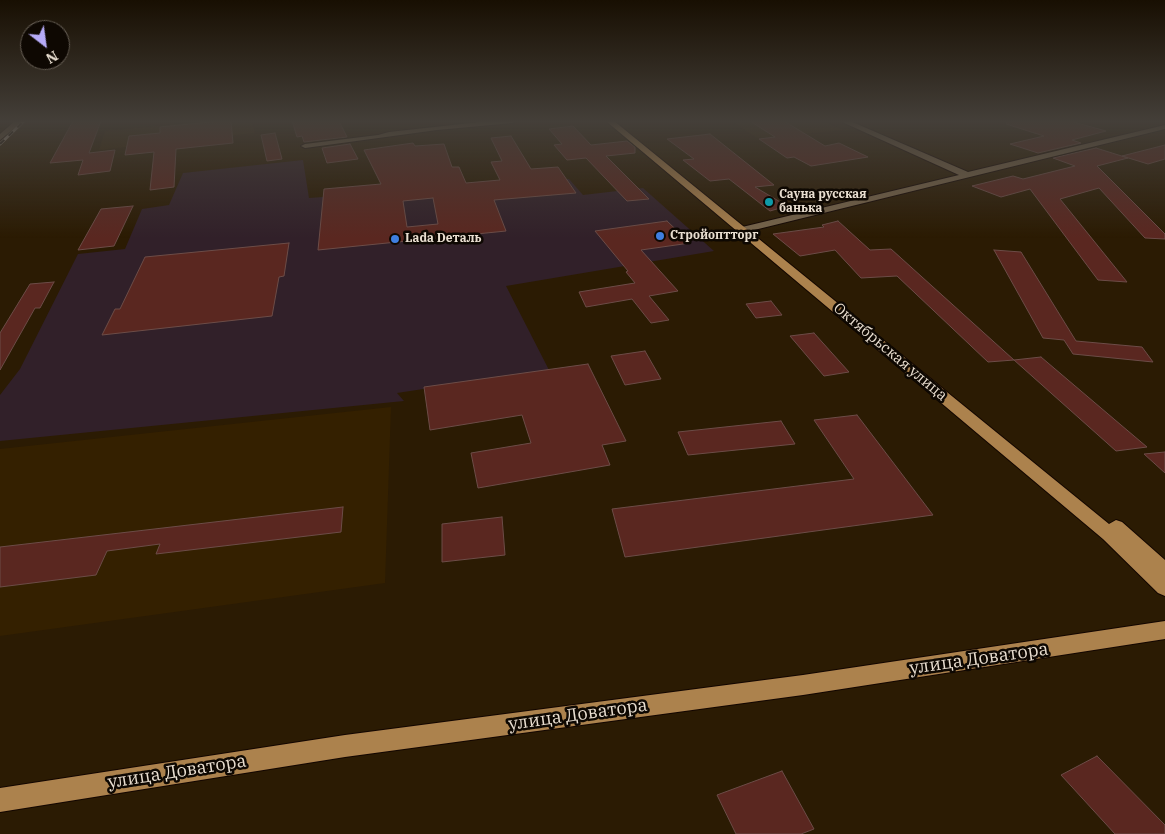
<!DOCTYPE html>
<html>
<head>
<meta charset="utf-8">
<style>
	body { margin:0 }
	#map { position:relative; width:1165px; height:834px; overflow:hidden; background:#2b1b03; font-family:"IBM Plex Serif",serif }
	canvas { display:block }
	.north { position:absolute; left:20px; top:20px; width:50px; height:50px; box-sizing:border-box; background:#0e0802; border:1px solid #665e54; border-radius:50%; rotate:150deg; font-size:14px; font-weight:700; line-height:20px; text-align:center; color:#e9ded0 }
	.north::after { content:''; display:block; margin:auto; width:18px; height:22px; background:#b6abf8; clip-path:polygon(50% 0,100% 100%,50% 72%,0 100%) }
</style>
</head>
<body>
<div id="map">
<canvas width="1165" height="834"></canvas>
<div class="north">N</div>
</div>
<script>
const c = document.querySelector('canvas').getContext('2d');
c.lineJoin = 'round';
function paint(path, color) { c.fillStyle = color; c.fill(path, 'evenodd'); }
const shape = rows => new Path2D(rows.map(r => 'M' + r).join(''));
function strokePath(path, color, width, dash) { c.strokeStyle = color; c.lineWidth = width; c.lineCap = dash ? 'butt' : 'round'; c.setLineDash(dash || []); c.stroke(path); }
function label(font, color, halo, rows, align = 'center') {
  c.font = font + ' "IBM Plex Serif",serif'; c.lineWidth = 5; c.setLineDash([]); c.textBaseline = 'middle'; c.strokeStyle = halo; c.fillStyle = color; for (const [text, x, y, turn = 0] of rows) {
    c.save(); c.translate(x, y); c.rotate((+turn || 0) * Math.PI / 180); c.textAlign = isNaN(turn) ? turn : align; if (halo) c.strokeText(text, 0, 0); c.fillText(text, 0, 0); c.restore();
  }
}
const commercial = shape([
	[303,160,309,198,569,179,583,195,643,188,714,251,506,286,549,370,397,393,404,401,0,441,0,395,20,369,78,254,125,249,142,209,169,205,183,173]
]);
const built = shape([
	[203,121,252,121,255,133,99,150,105,131],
	[731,121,824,121,844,130,757,138],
	[391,407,385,583,0,636,0,449]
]);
const building = shape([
	[73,121,101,121,89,153,115,150,110,171,78,175,83,160,50,163,73,121],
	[220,121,231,121,233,143,176,149,174,187,150,190,154,152,125,155,129,136,160,133,160,127,220,121],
	[292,121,339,121,347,137,304,142,302,136,297,137,292,121],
	[750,121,784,121,825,146,839,143,868,157,811,166,794,157,787,158,759,139,775,137,750,121],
	[1007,121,1070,121,1106,131,1072,140,1081,143,1038,153,1010,144,1044,136,1006,124,1007,121],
	[573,126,591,145,627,141,635,147,635,153,606,156,649,199,627,201,586,158,567,160,554,145,562,144,549,129,573,126],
	[275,133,282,159,267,161,261,135,275,133],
	[710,134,774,185,755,187,787,206,770,211,729,179,710,181,683,160,694,159,667,139,710,134],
	[511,136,531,169,558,167,576,193,494,200,506,231,318,250,324,189,381,184,364,150,413,143,415,146,444,144,452,167,459,167,466,183,500,180,491,162,502,161,491,138,511,136],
	[433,198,438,224,407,227,403,201,433,198],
	[350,144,358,159,327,163,322,148,350,144],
	[1165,145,1165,159,1148,164,1122,156,1165,145],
	[1096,148,1128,158,1097,166,1165,234,1165,239,1145,238,1099,188,1060,199,1127,282,1098,280,1030,189,1001,197,972,186,1013,176,1023,179,1075,166,1053,158,1096,148],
	[133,206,114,246,78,250,101,209,133,206],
	[667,221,690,243,641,250,678,291,649,296,669,320,651,323,632,299,586,307,579,292,635,283,626,272,628,271,595,231,667,221],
	[838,221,870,250,891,249,1014,360,988,362,897,276,861,278,835,250,800,256,773,234,824,227,822,225,838,221],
	[289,243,284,276,279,277,272,316,102,335,115,309,120,309,145,257,289,243],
	[994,250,1021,252,1076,341,1142,347,1153,362,1073,354,1064,340,1043,338,994,250],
	[54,282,40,308,35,308,0,370,0,333,30,284,54,282],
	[771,301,782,315,756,318,746,304,771,301],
	[814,333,849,372,824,376,790,336,814,333],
	[645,351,661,379,625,385,611,356,645,351],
	[1041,357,1121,425,1147,447,1116,451,1014,360,1041,357],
	[588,364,626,441,602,445,610,465,478,488,471,453,531,443,522,415,430,430,424,387,588,364],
	[857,415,933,515,625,557,612,509,854,479,814,420,857,415],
	[781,421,795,444,688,455,678,432,781,421],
	[1165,452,1165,473,1144,454,1165,452],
	[343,507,341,532,156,554,160,544,107,551,96,575,0,587,0,547,343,507],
	[502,517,505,555,442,562,442,524,502,517],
	[1097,756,1165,825,1165,834,1115,834,1061,775,1097,756],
	[782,771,814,829,801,834,736,834,717,795,782,771]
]);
const minor = shape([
	[15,121,23,121,0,140,0,134,15,121],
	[489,121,516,121,512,123,437,130,305,148,301,146,305,144,378,135,389,132,489,121],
	[840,121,850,121,968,172,1165,125,1165,129,742,233,738,232,738,228,959,175,840,121]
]);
const major = shape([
	[606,121,614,121,1109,524,1116,520,1122,522,1165,560,1165,596,1158,593,1103,539,606,121],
	[1165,621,1165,639,803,695,345,757,0,812,0,788,345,735,803,675,1165,621]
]);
const rail = shape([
	[0,144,24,121]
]);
const markers = [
	[769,202,5,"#0f9aa8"],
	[660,236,5,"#3f7fe0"],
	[395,239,5,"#3f7fe0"]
];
const farPoinames = [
	["Сауна русская",779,195],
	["банька",779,209],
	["Стройоптторг",670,236],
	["Lada Dеталь",405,239]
];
const streetNames = [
	["Октябрьская улица",890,352,40]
];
const nearStreetnames = [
	["улица Доватора",979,659,-8],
	["улица Доватора",578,715,-8],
	["улица Доватора",177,772,-9]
];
paint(commercial, '#312029');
paint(built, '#342000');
paint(building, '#5a2720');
strokePath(building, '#6c4c47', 1);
strokePath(minor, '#130600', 2);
strokePath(major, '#130600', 2);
paint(minor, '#78654b');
paint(major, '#ac824d');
strokePath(rail, '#ccc0b0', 3);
strokePath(rail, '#0e0802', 2, [6]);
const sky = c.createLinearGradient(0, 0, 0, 238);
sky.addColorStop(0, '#180f02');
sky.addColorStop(0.51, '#443f39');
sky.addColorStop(1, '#443f3900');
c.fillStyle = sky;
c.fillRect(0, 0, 1165, 238);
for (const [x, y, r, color] of markers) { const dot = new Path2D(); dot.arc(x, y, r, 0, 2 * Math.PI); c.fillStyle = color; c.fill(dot); strokePath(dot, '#0e0802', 2); }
label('bold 12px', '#e9ded0', '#0e0802', farPoinames, 'left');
label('15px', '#e9ded0', '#0e0802', streetNames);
label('18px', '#e9ded0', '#0e0802', nearStreetnames);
</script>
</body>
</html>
